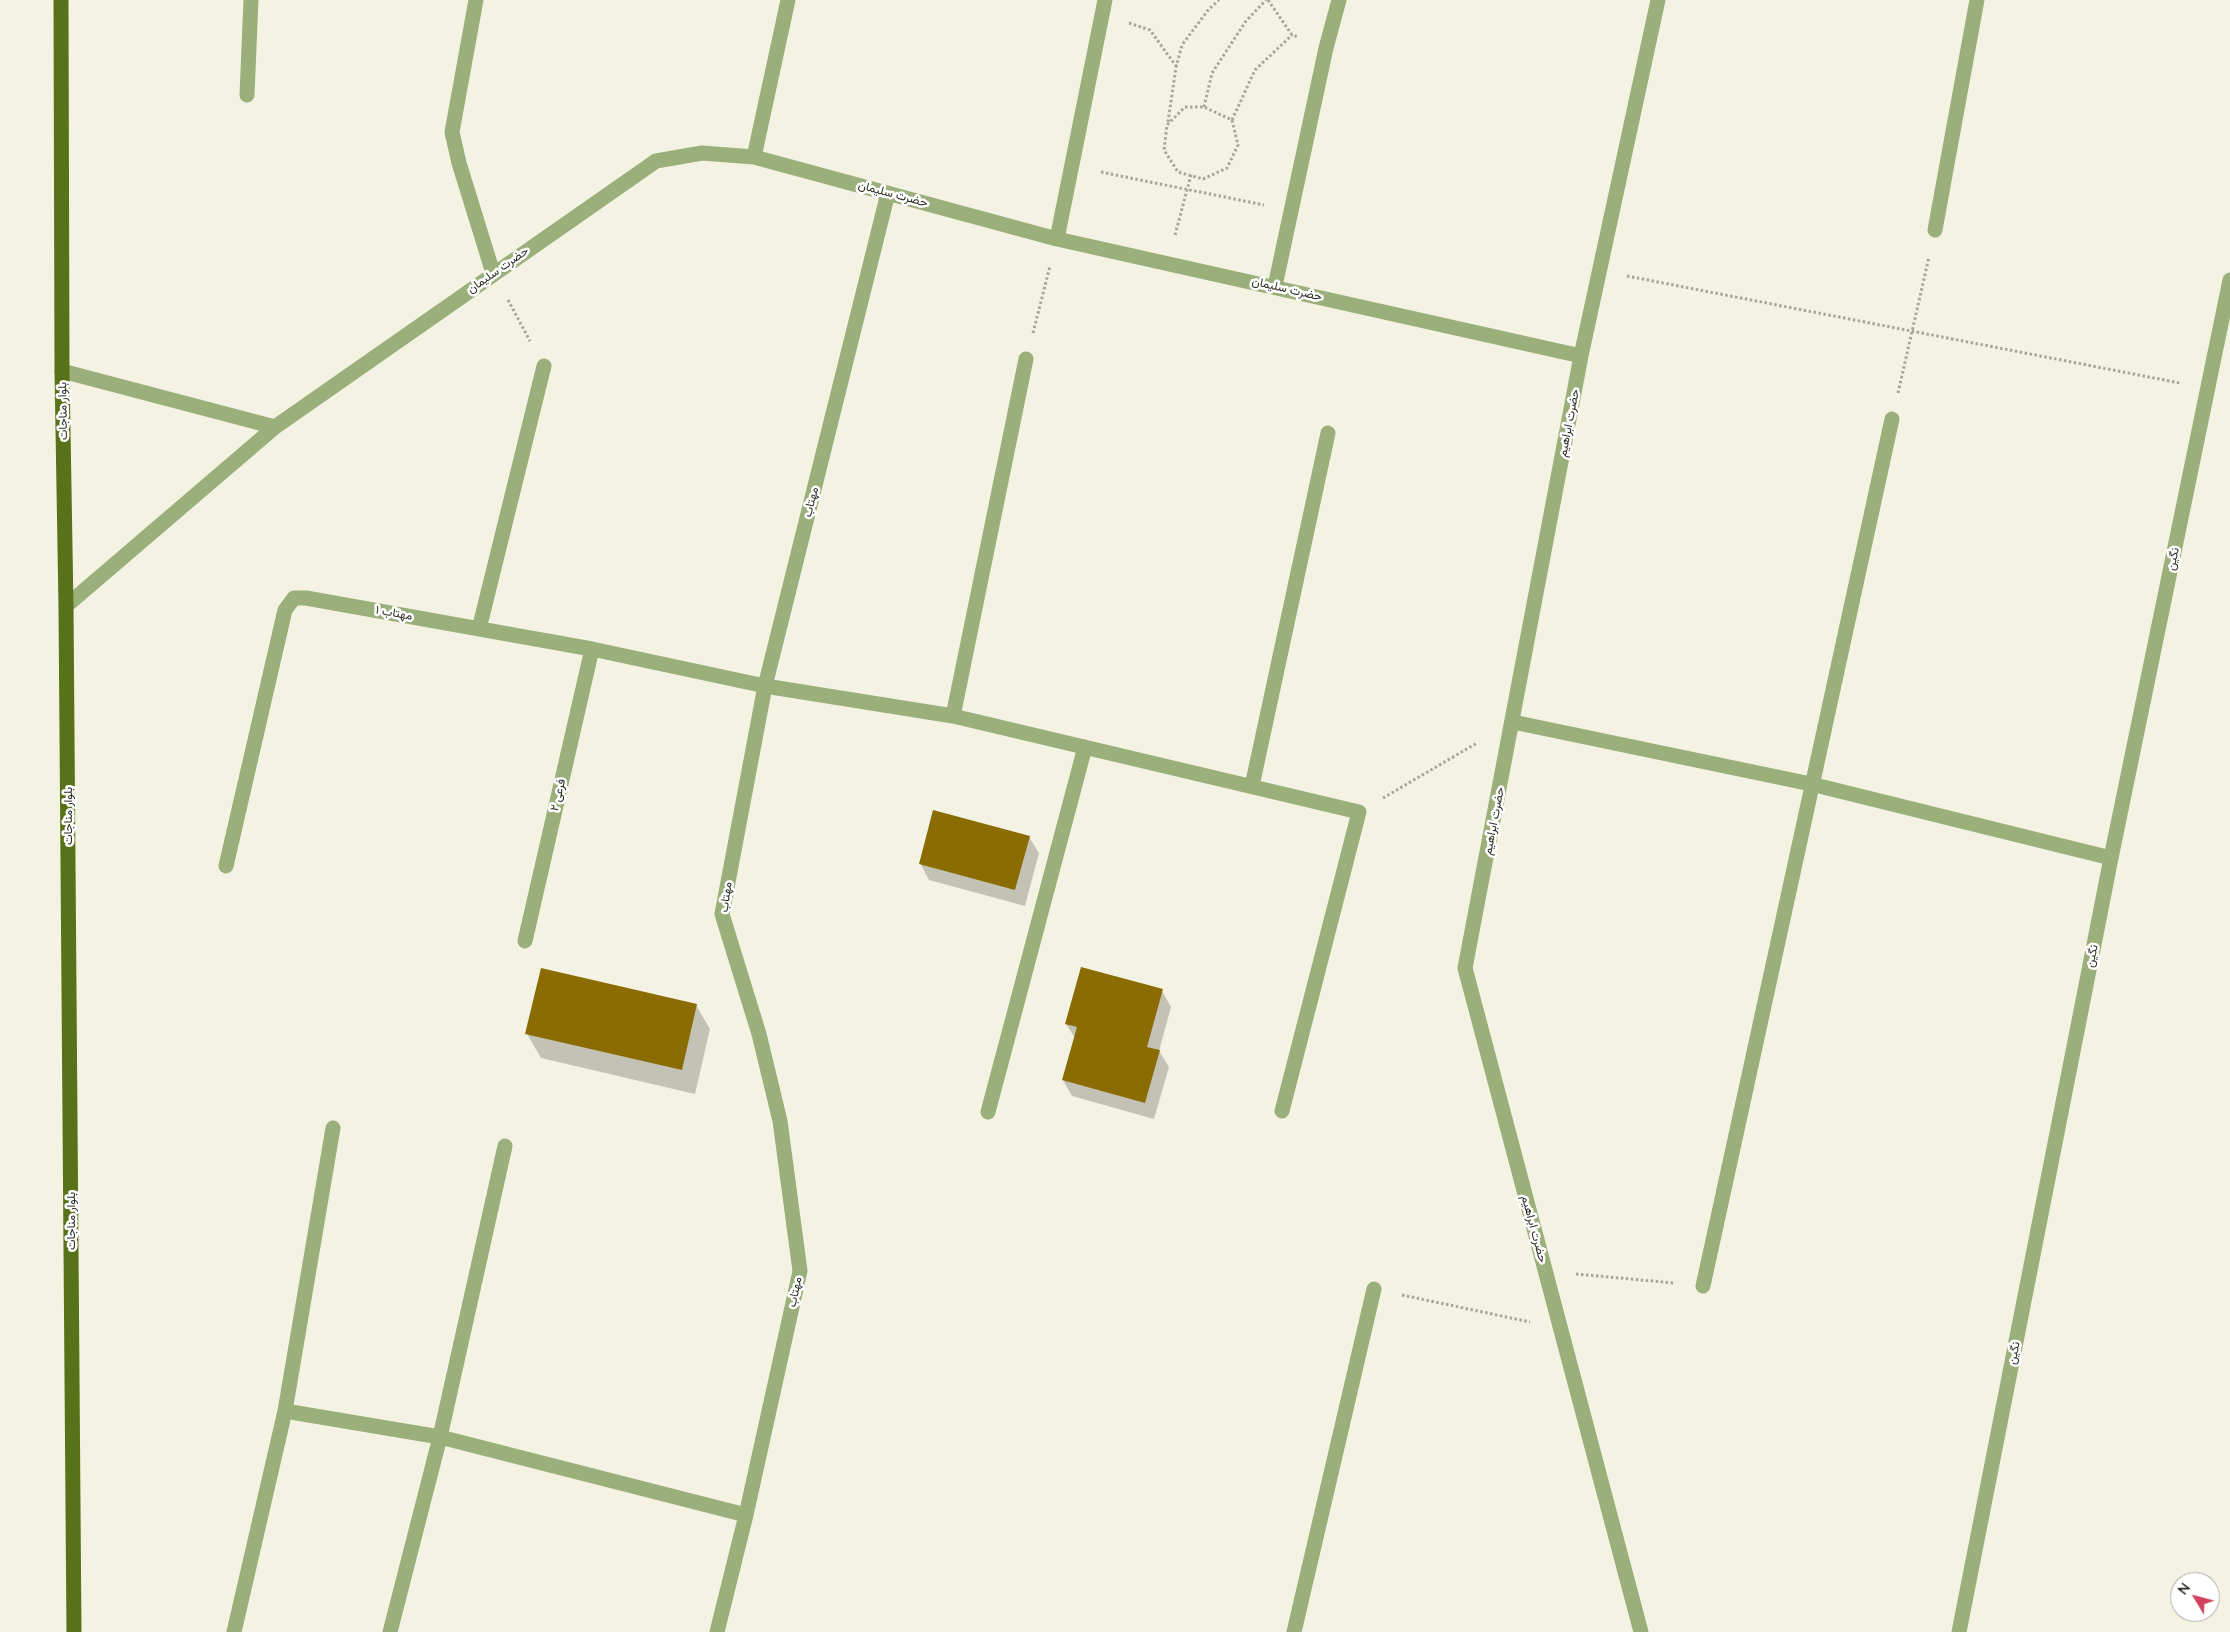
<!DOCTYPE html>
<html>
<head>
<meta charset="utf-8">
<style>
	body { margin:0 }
	#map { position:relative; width:2230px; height:1632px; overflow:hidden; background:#f4f3e3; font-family:Quicksand,sans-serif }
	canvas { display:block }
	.north { position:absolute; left:2170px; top:1572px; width:50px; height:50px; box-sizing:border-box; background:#fff; border:1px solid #aaaaa8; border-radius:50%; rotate:307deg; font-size:14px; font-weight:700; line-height:20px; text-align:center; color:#2b2b25 }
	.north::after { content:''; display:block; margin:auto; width:18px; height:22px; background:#d1415c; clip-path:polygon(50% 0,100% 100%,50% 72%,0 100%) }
</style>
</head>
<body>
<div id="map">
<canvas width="2230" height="1632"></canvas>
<div class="north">N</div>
</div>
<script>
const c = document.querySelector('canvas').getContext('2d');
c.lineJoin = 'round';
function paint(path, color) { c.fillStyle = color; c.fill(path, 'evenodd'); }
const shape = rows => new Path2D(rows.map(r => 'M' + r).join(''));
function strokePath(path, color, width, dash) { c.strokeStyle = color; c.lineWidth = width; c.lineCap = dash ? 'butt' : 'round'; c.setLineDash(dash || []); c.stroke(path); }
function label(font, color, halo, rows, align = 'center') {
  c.font = font + ' Quicksand,Vazirmatn,sans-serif'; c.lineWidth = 5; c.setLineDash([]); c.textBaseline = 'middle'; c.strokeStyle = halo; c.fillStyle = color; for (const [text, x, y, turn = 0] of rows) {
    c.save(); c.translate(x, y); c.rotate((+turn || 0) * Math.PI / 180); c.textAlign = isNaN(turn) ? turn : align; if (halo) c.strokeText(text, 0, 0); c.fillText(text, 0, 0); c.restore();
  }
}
const shadow = shape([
	[1029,837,1039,853,1025,906,929,880,920,863],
	[1162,991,1171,1007,1159,1051,1169,1067,1154,1119,1072,1096,1063,1080,1075,1038,1066,1024],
	[696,1005,710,1029,695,1094,541,1058,527,1034]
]);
const building = shape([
	[933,810,1030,836,1015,890,919,864],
	[1081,967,1163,989,1147,1047,1160,1050,1145,1103,1062,1080,1077,1027,1065,1024],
	[541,968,697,1004,682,1070,525,1034]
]);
const path = shape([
	[1268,0,1292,35,1299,37],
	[1129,23,1150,30,1176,66],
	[1185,107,1204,107,1232,120,1238,145,1227,168,1203,179,1178,172,1164,150,1167,125,1185,107],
	[1204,107,1212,73,1246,21,1266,0],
	[1232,120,1255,70,1292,35],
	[1168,122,1176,67,1182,45,1209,9,1219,0],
	[1101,172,1264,205],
	[1175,235,1191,175],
	[1627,276,2180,383],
	[508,300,530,341],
	[1033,333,1050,266],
	[1898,393,1929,257],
	[1383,798,1477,743],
	[1576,1274,1674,1283],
	[1402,1295,1530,1322]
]);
const minor = shape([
	[476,0,452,132,459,163,493,273],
	[247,95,251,0],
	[754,157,788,0],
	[1935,230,1977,0],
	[1057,239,1105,0],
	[1275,286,1326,48,1339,0],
	[62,371,275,427],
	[66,606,275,427,656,161,702,153,754,157,1057,239,1581,356],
	[479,629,544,366],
	[953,716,1026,359],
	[1513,722,1811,784,2111,858],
	[1252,786,1328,433],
	[226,866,285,610,294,598,306,598,592,649,765,686,953,716,1359,812,1282,1111],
	[525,941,592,649],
	[988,1112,1085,747],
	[333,1128,285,1411,440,1437,746,1515],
	[1703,1286,1892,419],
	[234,1632,285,1411],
	[390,1632,440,1437,505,1146],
	[717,1632,746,1515,800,1271,780,1121,759,1034,722,914,765,686,888,193],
	[1294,1632,1374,1289],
	[1641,1632,1465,968,1581,356,1658,0],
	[1959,1632,2111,858,2230,280]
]);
const major = shape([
	[61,0,62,371,66,606,74,1632]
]);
const streetNames = [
	["حضرت سلیمان",893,194,15],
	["حضرت سلیمان",498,270,-35],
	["حضرت سلیمان",1287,289,13],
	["بلوار مناجات",63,411,-91],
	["حضرت ابراهیم",1569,423,-79],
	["مهتاب",811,502,-76],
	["نگین",2173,559,-78],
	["مهتاب ۱",394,613,10],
	["فرعی ۲",558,795,-77],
	["بلوار مناجات",68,816,-90],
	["حضرت ابراهیم",1494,821,-79],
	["مهتاب",726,897,-82],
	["نگین",2092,956,-79],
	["بلوار مناجات",71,1221,-90],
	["حضرت ابراهیم",1534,1229,75],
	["مهتاب",795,1292,-78],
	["نگین",2014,1353,-79]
];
paint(shadow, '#0003');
paint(building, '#8b6c03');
strokePath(path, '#a7a69a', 3, [2.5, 2.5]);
strokePath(minor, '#9baf7a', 15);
strokePath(major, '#58721a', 15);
label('12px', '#2b2b25', '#fff', streetNames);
</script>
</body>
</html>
